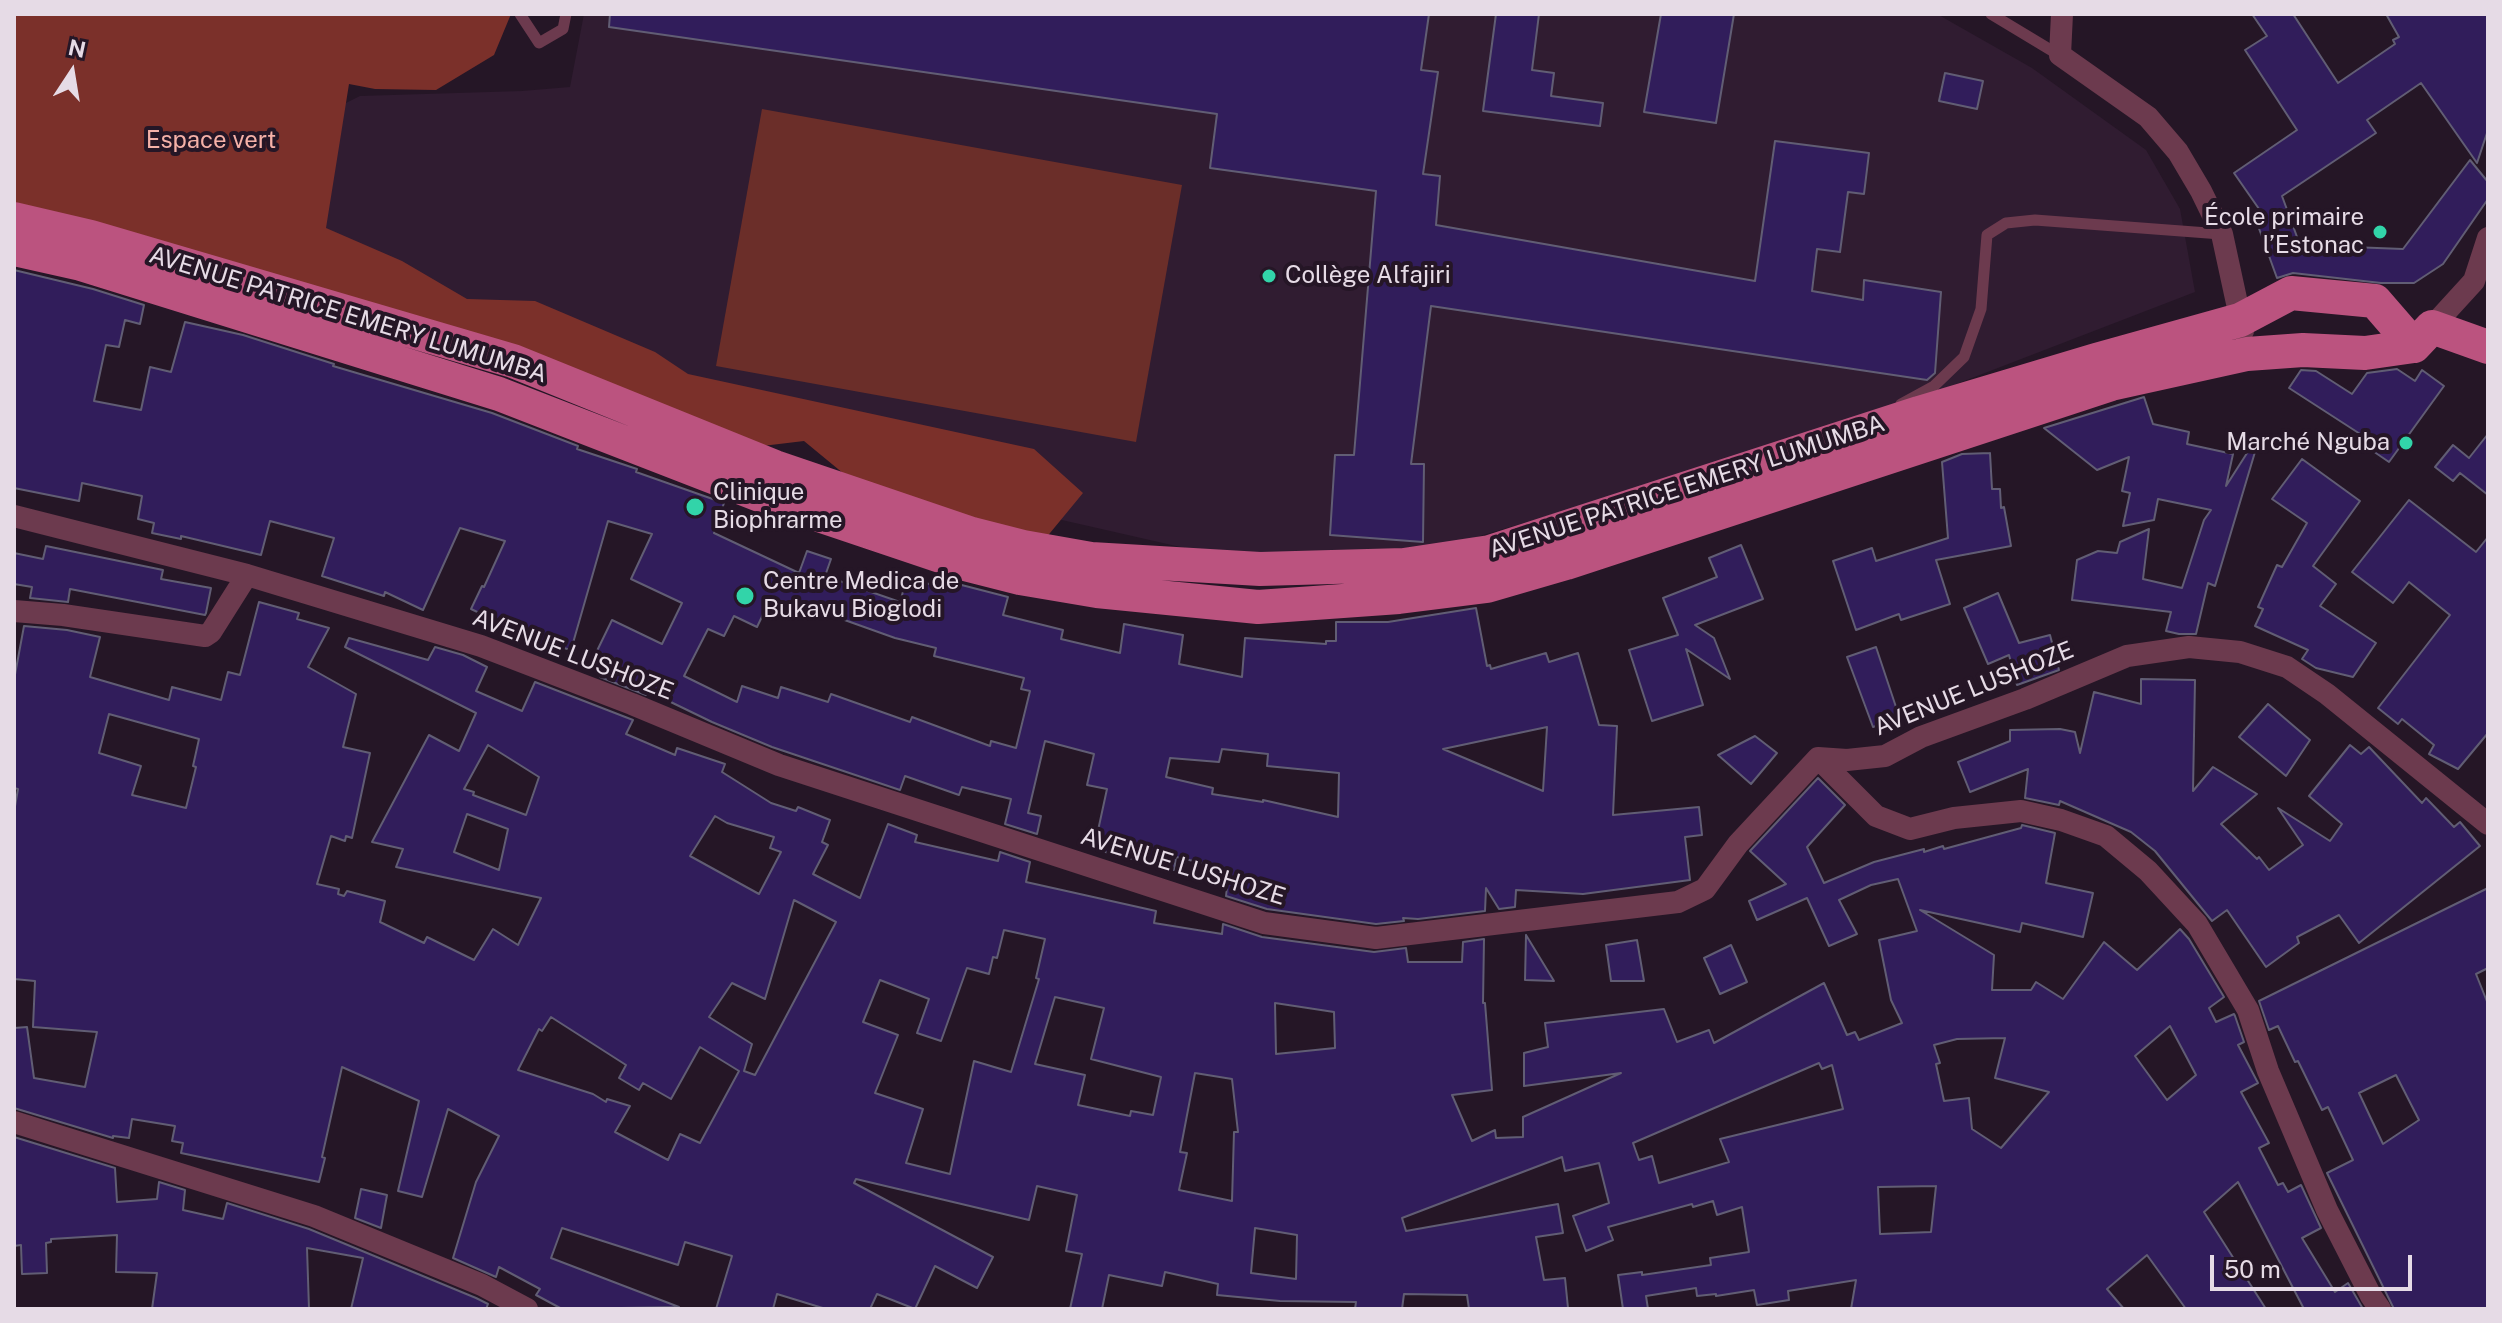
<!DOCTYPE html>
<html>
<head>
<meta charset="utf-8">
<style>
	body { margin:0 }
	#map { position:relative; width:2502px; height:1323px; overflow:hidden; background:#251626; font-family:"Public Sans",sans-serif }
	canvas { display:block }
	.frame { position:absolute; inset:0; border:16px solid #e6dbe6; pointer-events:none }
	.north { position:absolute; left:32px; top:32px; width:80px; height:80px; -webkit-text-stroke:6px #251626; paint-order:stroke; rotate:12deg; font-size:22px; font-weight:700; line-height:32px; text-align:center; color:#e6dbe6 }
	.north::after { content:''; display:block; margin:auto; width:28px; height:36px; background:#e6dbe6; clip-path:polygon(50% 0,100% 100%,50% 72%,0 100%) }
	.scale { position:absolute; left:2210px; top:1255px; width:202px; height:36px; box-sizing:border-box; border:4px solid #e6dbe6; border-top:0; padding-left:10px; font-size:24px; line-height:28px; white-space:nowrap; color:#e6dbe6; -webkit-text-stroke:6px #251626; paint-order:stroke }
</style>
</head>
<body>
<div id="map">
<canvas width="2502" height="1323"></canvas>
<div class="frame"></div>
<div class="north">N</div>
<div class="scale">50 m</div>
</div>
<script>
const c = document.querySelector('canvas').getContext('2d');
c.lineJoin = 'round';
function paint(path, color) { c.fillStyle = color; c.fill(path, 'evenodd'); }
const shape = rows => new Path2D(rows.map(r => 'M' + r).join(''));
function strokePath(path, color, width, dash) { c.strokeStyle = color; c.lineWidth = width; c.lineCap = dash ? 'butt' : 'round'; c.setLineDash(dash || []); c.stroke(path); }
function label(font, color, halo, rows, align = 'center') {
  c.font = font + ' "Public Sans",sans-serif'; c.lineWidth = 8; c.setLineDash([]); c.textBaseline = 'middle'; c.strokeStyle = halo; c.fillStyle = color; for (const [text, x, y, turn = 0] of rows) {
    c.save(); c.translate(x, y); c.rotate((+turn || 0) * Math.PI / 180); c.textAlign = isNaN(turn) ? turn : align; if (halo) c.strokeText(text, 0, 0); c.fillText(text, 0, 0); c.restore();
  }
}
const built = shape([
	[584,14,1937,14,2032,68,2146,150,2180,209,2195,292,1894,408,1688,474,1426,552,1242,561,1018,510,300,261,334,109,360,96,522,91,570,87]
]);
const green = shape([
	[762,109,1182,185,1136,442,716,366]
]);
const forest = shape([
	[14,14,511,14,494,55,436,90,375,89,349,84,326,228,402,261,467,299,535,301,655,352,688,374,1034,449,1083,493,1036,550,878,502,804,441,729,450,636,413,14,219]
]);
const building = shape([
	[610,14,1429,14,1421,70,1438,72,1423,174,1440,176,1436,225,1755,281,1775,141,1869,153,1864,194,1848,192,1840,252,1817,249,1812,291,1863,300,1864,280,1941,292,1935,373,1927,380,1431,306,1411,464,1424,464,1423,542,1330,535,1335,455,1354,455,1376,191,1210,168,1217,114,609,27,610,14],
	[1496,14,1539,14,1532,70,1554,73,1551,96,1603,103,1600,126,1483,111,1496,14],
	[1661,14,1734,14,1716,123,1644,112,1661,14],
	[2252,14,2293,14,2338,83,2395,44,2393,40,2399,37,2386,14,2488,14,2488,130,2477,163,2421,83,2367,120,2376,133,2282,196,2300,245,2403,249,2470,160,2488,182,2488,199,2443,264,2414,283,2381,283,2293,273,2277,278,2257,223,2266,219,2234,173,2297,130,2245,50,2267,36,2252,14],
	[1945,73,1983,81,1977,109,1939,101,1945,73],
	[14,270,93,289,144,305,140,324,125,320,119,347,106,345,94,401,141,410,150,367,171,372,185,322,243,335,334,364,333,366,492,413,578,446,577,449,637,469,636,472,724,503,714,533,799,573,807,551,831,559,825,576,900,602,907,578,948,589,950,582,1008,597,1003,615,1063,630,1061,639,1120,653,1124,624,1183,635,1179,664,1242,677,1245,638,1326,644,1326,641,1336,641,1336,622,1388,622,1476,608,1487,666,1490,665,1491,669,1546,653,1549,662,1578,653,1599,725,1617,726,1613,815,1699,807,1702,835,1685,837,1690,880,1583,894,1516,890,1515,907,1499,909,1486,888,1485,911,1418,919,1403,918,1404,921,1376,924,1267,909,1226,896,1229,869,1176,857,1174,870,1094,849,1107,789,1087,785,1094,754,1045,741,1028,813,1041,816,1037,834,1005,824,1011,799,962,787,959,795,905,776,900,790,772,747,712,722,648,691,646,695,600,677,608,662,594,657,612,620,662,644,682,603,631,579,652,534,608,521,571,650,546,643,544,648,509,632,511,628,471,609,482,586,484,587,505,541,460,528,423,610,385,592,384,596,322,576,334,538,270,521,261,555,181,536,181,539,152,533,154,523,138,519,142,496,82,483,79,501,14,488,14,270],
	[797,603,895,638,936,648,934,656,1024,678,1021,689,1030,691,1016,748,991,741,990,746,912,717,910,722,831,694,828,702,781,687,778,698,742,686,737,702,684,676,708,629,724,636,734,616,757,627,767,606,793,614,797,603],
	[1547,727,1543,791,1443,749,1547,727],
	[1222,749,1268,754,1267,766,1339,773,1338,817,1263,800,1263,802,1212,794,1213,788,1166,777,1170,758,1219,762,1222,749],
	[2397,369,2415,381,2422,370,2444,386,2389,462,2367,447,2371,441,2289,388,2301,370,2316,371,2352,394,2367,373,2397,369],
	[2144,397,2153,424,2189,432,2187,444,2233,454,2226,486,2249,450,2255,452,2215,586,2208,583,2196,634,2179,634,2166,631,2171,612,2072,600,2077,560,2098,551,2117,553,2120,542,2149,529,2143,579,2182,588,2204,520,2211,510,2158,499,2154,520,2123,526,2130,493,2122,491,2129,457,2097,470,2044,428,2144,397],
	[2488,434,2488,495,2460,473,2453,481,2435,467,2453,445,2469,458,2488,434],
	[1990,453,1992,489,2000,489,2001,508,2004,507,2011,546,1936,560,1950,604,1901,620,1899,614,1856,630,1833,561,1872,548,1876,561,1948,538,1942,462,1962,454,1990,453],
	[2302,459,2360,501,2313,566,2336,584,2320,606,2376,643,2353,677,2316,668,2302,659,2308,650,2255,626,2263,609,2258,607,2277,565,2282,567,2307,523,2272,499,2302,459],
	[2409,500,2476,552,2488,537,2488,733,2458,769,2429,754,2434,745,2402,719,2398,724,2378,708,2450,615,2409,582,2393,603,2352,572,2409,500],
	[1741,545,1763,599,1695,625,1714,638,1730,679,1686,649,1703,705,1652,721,1629,650,1678,635,1663,598,1717,577,1709,558,1741,545],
	[46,546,163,570,161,579,211,588,206,613,205,615,70,589,68,602,30,598,32,587,14,584,14,553,43,559,46,546],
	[1998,593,2019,643,2050,635,2059,670,2017,685,2009,655,1988,664,1964,608,1998,593],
	[259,602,299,613,297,619,329,628,308,667,356,694,343,747,370,753,352,838,346,836,345,841,331,836,317,884,339,889,338,894,344,896,347,891,385,901,380,922,424,943,427,937,474,960,493,929,518,945,541,898,396,867,403,849,372,842,429,735,459,751,476,713,345,647,349,638,428,660,435,647,463,655,487,667,476,691,522,711,535,682,633,720,626,734,675,755,677,748,725,764,722,772,771,803,796,811,798,807,830,820,822,842,828,845,813,874,860,898,888,824,917,835,915,842,998,861,1000,852,1030,862,1026,882,1156,911,1154,923,1222,934,1223,924,1262,937,1374,952,1406,948,1408,962,1462,962,1463,942,1484,939,1483,1003,1485,1003,1492,1090,1452,1095,1472,1141,1495,1130,1496,1138,1523,1137,1523,1117,1621,1073,1524,1086,1524,1053,1548,1047,1545,1023,1664,1009,1677,1042,1709,1030,1714,1043,1824,983,1847,1035,1855,1032,1859,1040,1902,1023,1891,1000,1879,940,1917,931,1898,879,1871,885,1839,900,1857,934,1829,946,1807,898,1757,920,1749,901,1786,884,1750,851,1818,778,1845,805,1807,847,1824,883,1874,862,1924,849,1924,852,1943,846,1944,849,2021,828,2022,825,2055,833,2046,883,2093,893,2083,937,2022,923,2020,932,1920,910,1994,955,1992,990,2031,990,2036,982,2063,999,2104,942,2137,970,2180,929,2189,939,2224,997,2209,1008,2216,1022,2234,1014,2235,1016,2244,1042,2238,1045,2258,1083,2241,1092,2269,1143,2259,1148,2278,1185,2283,1183,2288,1192,2301,1185,2321,1228,2302,1238,2335,1292,2348,1283,2363,1309,2304,1309,2238,1182,2204,1212,2266,1309,2186,1309,2147,1255,2107,1289,2124,1309,1851,1309,1856,1280,1788,1291,1789,1300,1757,1305,1754,1290,1716,1296,1716,1294,1697,1296,1696,1288,1646,1296,1648,1309,1623,1309,1618,1275,1642,1272,1642,1275,1711,1265,1710,1258,1749,1252,1742,1207,1717,1215,1713,1201,1693,1207,1692,1204,1608,1227,1613,1240,1586,1251,1573,1216,1609,1203,1599,1163,1565,1171,1562,1157,1402,1218,1406,1231,1558,1204,1563,1233,1536,1237,1544,1280,1565,1278,1568,1308,1469,1309,1467,1295,1404,1294,1402,1309,1355,1309,1356,1302,1280,1301,1217,1295,1218,1284,1165,1272,1162,1286,1109,1275,1102,1309,1070,1309,1082,1254,1066,1251,1077,1195,1037,1186,1029,1220,856,1179,854,1183,993,1257,977,1288,935,1266,915,1309,877,1294,870,1309,826,1309,777,1294,773,1309,716,1309,732,1256,685,1242,678,1265,562,1228,551,1258,679,1307,562,1309,536,1295,540,1289,499,1267,496,1277,453,1258,476,1182,499,1136,448,1109,422,1197,398,1191,419,1101,342,1067,322,1157,325,1158,319,1182,181,1153,183,1143,172,1141,175,1126,132,1119,129,1138,113,1136,113,1138,14,1108,14,1028,27,1027,34,1078,85,1087,97,1032,33,1027,35,981,14,979,14,812,18,789,14,788,14,680,24,626,67,630,100,637,90,677,169,700,172,687,221,700,228,672,240,675,259,602],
	[109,714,199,739,193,766,196,767,186,808,132,795,141,766,99,753,109,714],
	[488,745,539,777,526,815,473,795,474,792,464,789,488,745],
	[467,814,508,829,499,870,454,852,467,814],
	[715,816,727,823,774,837,770,848,781,852,759,894,690,856,715,816],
	[794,900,836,922,755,1075,744,1071,752,1044,709,1017,732,983,765,999,794,900],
	[1004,930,1045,939,1036,978,1039,979,1011,1072,974,1061,950,1174,906,1163,923,1109,875,1093,898,1035,863,1022,880,980,929,999,917,1033,941,1041,967,968,989,974,993,957,997,958,1004,930],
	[1055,997,1104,1008,1091,1059,1161,1077,1153,1115,1131,1111,1130,1116,1078,1105,1085,1075,1035,1064,1055,997],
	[1275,1003,1334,1012,1335,1048,1276,1054,1275,1003],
	[551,1017,626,1065,619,1078,639,1090,643,1083,671,1099,700,1047,739,1071,700,1143,680,1134,668,1160,615,1132,630,1106,607,1099,606,1102,593,1094,518,1070,539,1029,542,1031,551,1017],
	[2170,1026,2196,1075,2167,1100,2135,1056,2170,1026],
	[2005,1038,1995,1078,2049,1092,2001,1148,1972,1129,1969,1098,1944,1101,1936,1064,1940,1063,1934,1045,1957,1039,2005,1038],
	[1819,1063,1822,1069,1832,1065,1843,1109,1720,1139,1729,1162,1659,1183,1652,1156,1639,1160,1633,1143,1819,1063],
	[1195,1073,1232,1079,1238,1132,1234,1132,1232,1201,1179,1190,1187,1153,1180,1152,1195,1073],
	[1936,1186,1931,1232,1880,1234,1878,1187,1936,1186],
	[1255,1228,1297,1235,1296,1279,1251,1273,1255,1228],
	[1876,647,1897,710,1897,719,1873,727,1847,657,1876,647],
	[2141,679,2195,680,2193,791,2213,767,2257,794,2221,824,2257,859,2259,857,2269,870,2303,845,2278,808,2330,841,2342,824,2309,796,2350,745,2361,754,2369,747,2422,803,2426,798,2454,827,2460,822,2480,846,2359,943,2339,915,2297,937,2299,943,2266,967,2227,910,2212,921,2155,851,2131,832,2060,801,2059,805,2025,798,2028,769,1970,792,1958,762,2010,741,2010,730,2060,729,2075,732,2080,753,2094,692,2141,704,2141,679],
	[2268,704,2310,740,2286,776,2239,737,2268,704],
	[1755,736,1777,753,1751,784,1718,755,1755,736],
	[2488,888,2488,968,2476,974,2488,1004,2488,1309,2394,1309,2327,1173,2353,1160,2328,1107,2322,1110,2298,1061,2295,1062,2278,1026,2269,1030,2259,1001,2488,888],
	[2396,1075,2419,1120,2383,1144,2359,1093,2396,1075],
	[1526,935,1554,981,1525,980,1526,935],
	[1637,940,1644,981,1611,981,1606,945,1637,940],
	[1731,945,1747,982,1720,994,1704,958,1731,945],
	[14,1137,115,1168,117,1202,157,1199,159,1182,185,1190,183,1210,223,1219,227,1203,309,1229,476,1298,488,1304,486,1309,351,1309,363,1258,307,1248,309,1309,152,1309,157,1273,116,1272,117,1235,51,1239,51,1242,46,1243,47,1273,22,1274,21,1245,14,1246,14,1137],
	[361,1189,387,1195,381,1228,355,1218,361,1189]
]);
const lane = shape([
	[520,14,539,43,563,29,566,14],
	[1991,14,2059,55],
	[1901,404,1934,386,1964,357,1981,309,1987,235,2006,223,2035,220,2221,234]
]);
const street = shape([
	[2062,14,2060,55,2148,117,2178,152,2201,191,2222,234,2243,331],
	[2432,327,2474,281,2488,238],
	[14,516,247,575,481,646,632,704,779,765,1264,923,1376,938,1678,902,1705,889,1738,844,1818,758,1847,760,1885,756,1921,737,2025,699,2127,656,2189,647,2240,652,2287,667,2327,694,2488,824],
	[14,611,63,615,205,636,211,632,247,575],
	[1818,758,1876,816,1910,829,1954,818,2021,811,2061,820,2106,836,2148,871,2197,924,2248,1010,2268,1071,2327,1210,2371,1296,2380,1309],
	[14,1122,314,1216,482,1285,527,1309]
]);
const primary = shape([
	[14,219,91,237,513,361,775,467,972,534,1023,547,1091,559,1260,569,1404,565,1490,552,1919,413,2096,360,2240,320,2291,293,2375,301,2414,346],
	[14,249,81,264,499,394,762,496,961,563,1020,578,1097,591,1258,607,1399,597,1487,586,1566,563,2111,384,2247,354,2303,350,2365,353,2414,346,2432,327,2488,347]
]);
const markers = [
	[2380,232,8,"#32d4a9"],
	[1269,276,8,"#32d4a9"],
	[2406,443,8,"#32d4a9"],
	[695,507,10,"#32d4a9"],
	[745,596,10,"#32d4a9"]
];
const parkNames = [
	["Espace vert",211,141]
];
const poiNames = [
	["École primaire",2364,218,"right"],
	["l’Estonac",2364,246,"right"],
	["Collège Alfajiri",1285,276],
	["Marché Nguba",2390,443,"right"],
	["Clinique",713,493],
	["Biophrarme",713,521],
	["Centre Medica de",763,582],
	["Bukavu Bioglodi",763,610]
];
const streetNames = [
	["AVENUE PATRICE EMERY LUMUMBA",348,315,17],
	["AVENUE PATRICE EMERY LUMUMBA",1687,487,-18],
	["AVENUE LUSHOZE",573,655,21],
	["AVENUE LUSHOZE",1974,689,-22],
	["AVENUE LUSHOZE",1183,867,17]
];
paint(built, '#301c31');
paint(green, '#6b2e29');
paint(forest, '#7b302a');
paint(building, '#311d5b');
strokePath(building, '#615d74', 2);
strokePath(lane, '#6c3a4e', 11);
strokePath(street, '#6c3a4e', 22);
strokePath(primary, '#bb537f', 34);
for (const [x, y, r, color] of markers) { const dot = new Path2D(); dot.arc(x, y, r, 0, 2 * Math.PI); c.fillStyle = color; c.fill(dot); strokePath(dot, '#251626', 3); }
label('24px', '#f5b1a8', '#251626', parkNames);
label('24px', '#e6dbe6', '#251626', poiNames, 'left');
label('24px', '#e6dbe6', '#251626', streetNames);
</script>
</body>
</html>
